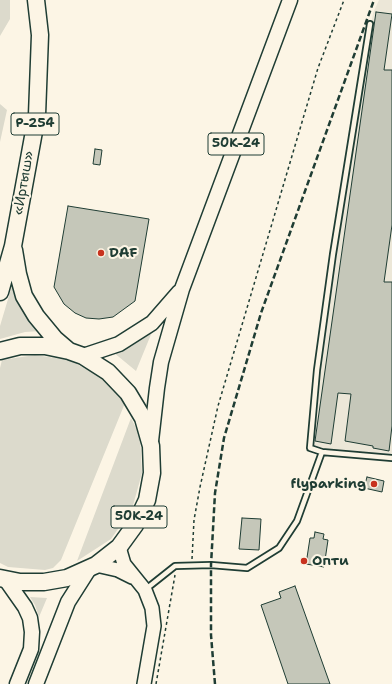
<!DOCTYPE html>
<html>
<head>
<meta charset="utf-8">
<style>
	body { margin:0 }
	canvas { display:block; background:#fcf5e5 }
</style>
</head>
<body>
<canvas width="392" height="684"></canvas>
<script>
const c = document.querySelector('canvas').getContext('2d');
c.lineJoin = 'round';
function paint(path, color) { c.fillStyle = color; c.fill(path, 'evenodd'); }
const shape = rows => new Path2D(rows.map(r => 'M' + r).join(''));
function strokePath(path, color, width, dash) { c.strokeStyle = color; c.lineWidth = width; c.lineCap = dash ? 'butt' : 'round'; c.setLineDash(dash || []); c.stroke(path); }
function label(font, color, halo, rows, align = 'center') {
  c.font = font + ' "Shantell Sans",sans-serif'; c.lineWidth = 4; c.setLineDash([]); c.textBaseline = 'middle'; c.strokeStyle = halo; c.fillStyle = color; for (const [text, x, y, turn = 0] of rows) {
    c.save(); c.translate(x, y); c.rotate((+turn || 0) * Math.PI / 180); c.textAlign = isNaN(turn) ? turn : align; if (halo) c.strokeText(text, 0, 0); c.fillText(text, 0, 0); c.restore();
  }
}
const built = shape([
	[379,0,392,0,392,458,307,447,333,254,373,13]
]);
const green = shape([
	[0,0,10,0,10,19,0,36],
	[0,104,7,110,0,142],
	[14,279,41,331,25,332,0,339,0,326],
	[152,332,136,371,113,352,126,348],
	[35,355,69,360,99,376,125,403,61,560,53,568,45,570,8,567,0,563,0,368,2,360],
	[131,418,140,436,142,473,132,509,111,539,77,561],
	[30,597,47,598,39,617,35,605]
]);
const building = shape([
	[376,12,392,14,384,70,392,70,392,225,384,282,392,282,392,426,389,451,373,448,373,446,345,441,351,394,338,393,331,444,315,441,376,12],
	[95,149,102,150,100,165,93,164,95,149],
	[68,206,149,219,135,301,113,317,99,319,86,318,75,313,64,304,54,287,68,206],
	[367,477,384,481,382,492,364,488,367,477],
	[242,518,261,519,259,550,239,549,242,518],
	[315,532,324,534,323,539,328,540,324,567,306,564,310,538,314,538,315,532],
	[295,586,330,684,288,684,261,605,281,598,279,592,295,586]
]);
const path = shape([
	[192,559,194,520,200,487,218,406,318,68,344,0],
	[156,684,175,575]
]);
const lane = shape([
	[322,452,310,448,317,370,333,254,370,24],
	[146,589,175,566,211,565,247,568,279,548,297,521,322,452,392,458]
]);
const secondary = shape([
	[119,547,124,564,145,590,152,608,154,626,144,684],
	[96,565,118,570,132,577]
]);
const primary = shape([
	[83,356,119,344,152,323,179,292],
	[151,441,157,388,161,362,182,289,290,0],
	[6,580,25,607,30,618,32,632,31,649,17,684],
	[36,684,68,602,89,569]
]);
const highway = shape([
	[14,250,18,274,24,296,36,316,55,339,69,351],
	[0,292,13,246,37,115,40,35,36,0],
	[0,351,20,346,45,346,69,351,83,356,108,372,128,393,143,418,151,446,152,473,147,500,135,525,119,547,96,565,67,578,44,582,20,582,0,578]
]);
const rail = shape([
	[215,684,211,635,211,565,215,493,224,438,261,313,374,0]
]);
const markers = [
	[101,253,4,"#c8321e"],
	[374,484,4,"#c8321e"],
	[304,561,4,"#c8321e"]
];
const shields = [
	[35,124,48],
	[236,144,56],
	[139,517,56]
];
const shieldNames = [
	["Р-254",35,124],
	["50К-24",236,144],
	["50К-24",139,517]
];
const streetNames = [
	["«Иртыш»",24,183,-80]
];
const poiNames = [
	["DAF",109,253],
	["flyparking",366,484,"right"],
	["Опти",312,561]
];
paint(built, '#ece7d8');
paint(green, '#dcdacc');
paint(building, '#c5c7b9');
strokePath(building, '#1f3d34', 1);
strokePath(lane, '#1f3d34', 8);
strokePath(secondary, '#1f3d34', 16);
strokePath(primary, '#1f3d34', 17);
strokePath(highway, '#1f3d34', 19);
strokePath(path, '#1f3d34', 1.5, [3, 3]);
strokePath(lane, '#fcf5e5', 4.5);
strokePath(secondary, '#fcf5e5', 13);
strokePath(primary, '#fcf5e5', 14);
strokePath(highway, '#fcf5e5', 16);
strokePath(rail, '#1f3d34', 2.5, [6, 3]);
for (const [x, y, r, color] of markers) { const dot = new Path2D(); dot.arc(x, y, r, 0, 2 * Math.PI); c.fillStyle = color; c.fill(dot); strokePath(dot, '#fcf5e5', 1.5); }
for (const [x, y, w] of shields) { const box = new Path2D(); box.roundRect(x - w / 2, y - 11, w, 22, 3); c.fillStyle = '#fcf5e5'; c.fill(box); strokePath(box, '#1f3d34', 1); }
label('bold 13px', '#1f3d34', null, shieldNames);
label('14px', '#1f3d34', '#fcf5e5', streetNames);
label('bold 14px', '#1f3d34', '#fcf5e5', poiNames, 'left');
</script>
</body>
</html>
